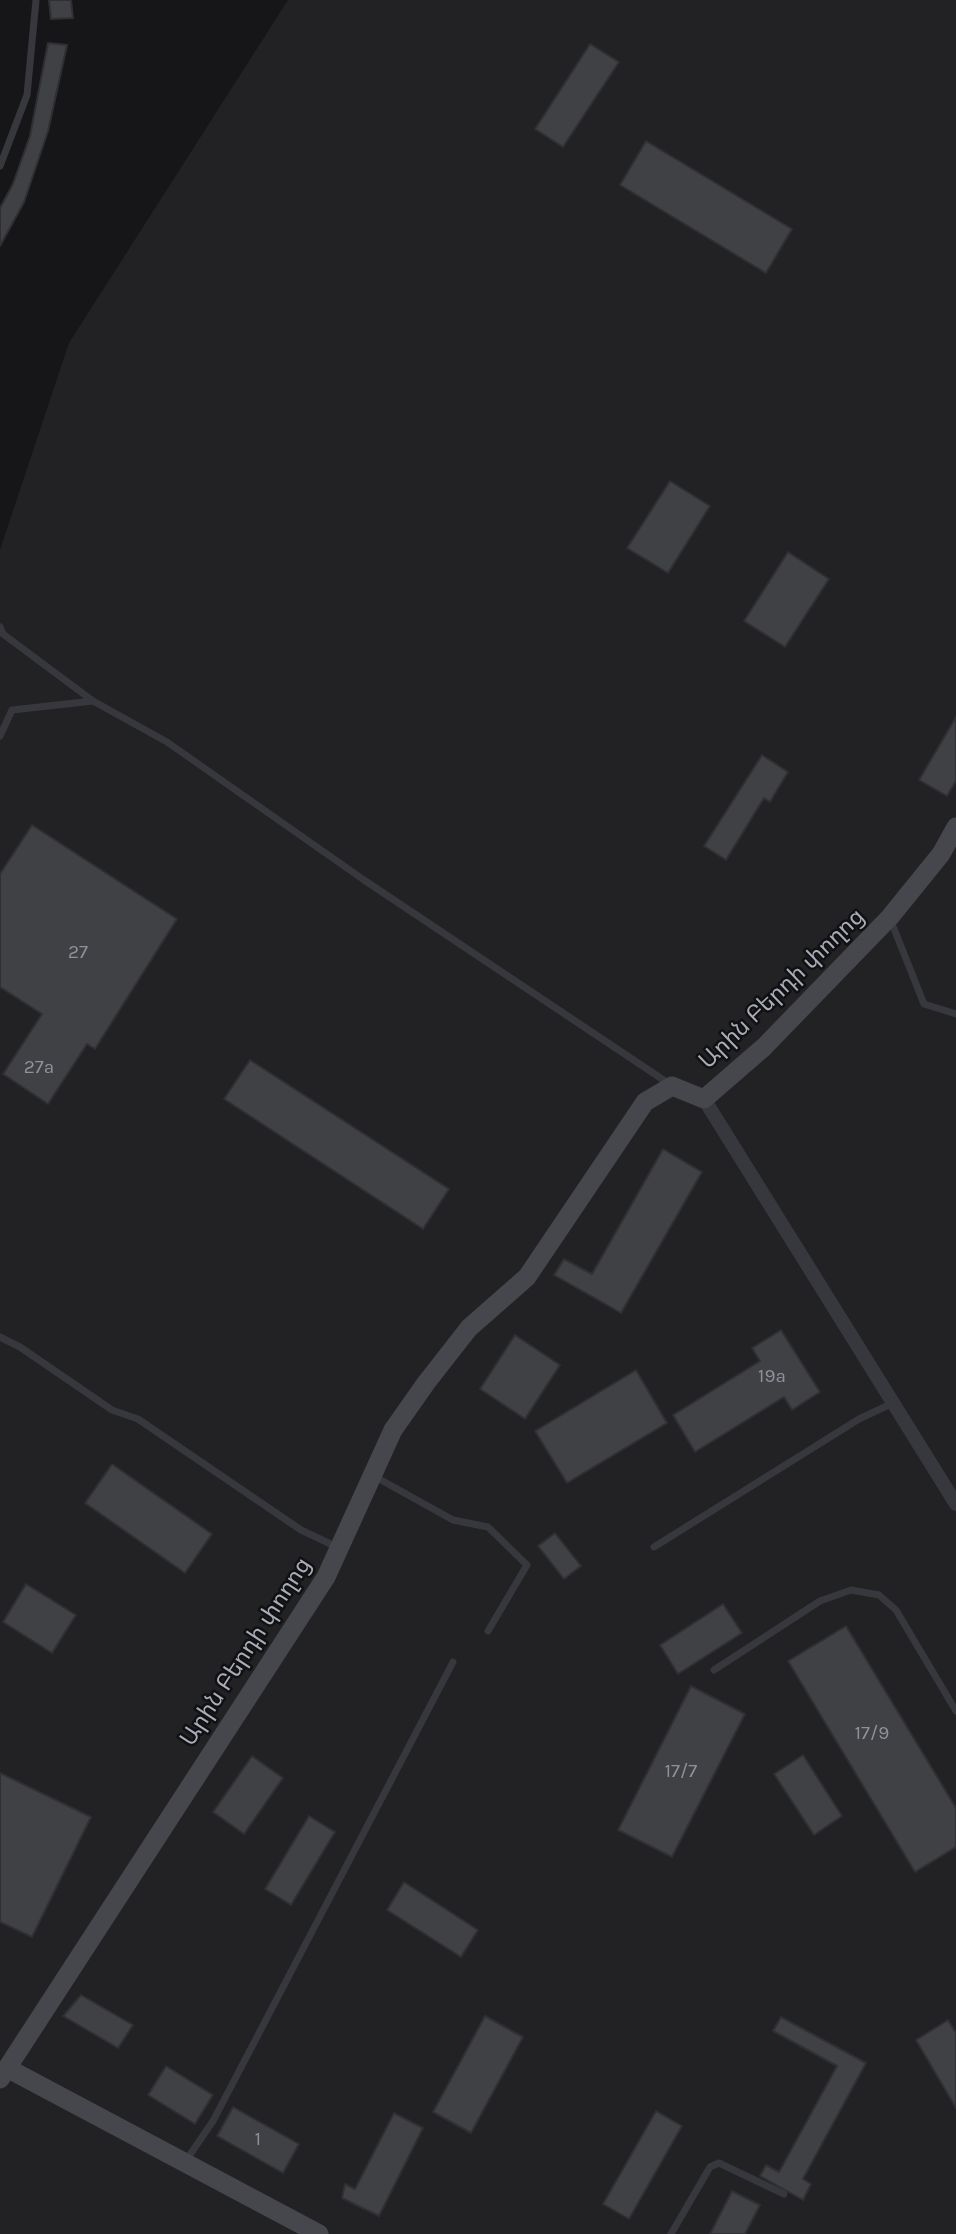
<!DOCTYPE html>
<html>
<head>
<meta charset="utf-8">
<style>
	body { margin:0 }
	canvas { display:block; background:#161618 }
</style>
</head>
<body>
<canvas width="956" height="2234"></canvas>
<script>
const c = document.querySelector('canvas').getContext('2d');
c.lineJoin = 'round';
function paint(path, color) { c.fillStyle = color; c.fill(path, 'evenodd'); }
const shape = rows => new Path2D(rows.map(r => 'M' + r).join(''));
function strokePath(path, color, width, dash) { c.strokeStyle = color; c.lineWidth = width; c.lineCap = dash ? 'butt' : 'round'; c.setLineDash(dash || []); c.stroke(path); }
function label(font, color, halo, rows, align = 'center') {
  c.font = font + ' Karla,"Noto Sans Armenian",sans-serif'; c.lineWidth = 5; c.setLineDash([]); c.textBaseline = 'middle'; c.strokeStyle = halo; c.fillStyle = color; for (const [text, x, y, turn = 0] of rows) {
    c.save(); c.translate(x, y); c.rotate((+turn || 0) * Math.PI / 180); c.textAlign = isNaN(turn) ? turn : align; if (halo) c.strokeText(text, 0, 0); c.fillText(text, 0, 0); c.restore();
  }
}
const built = shape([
	[288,0,956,0,956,2234,0,2234,0,550,69,343]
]);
const building = shape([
	[49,0,71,0,73,18,51,19,49,0],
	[48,43,67,45,48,131,24,202,0,246,0,208,13,184,30,136,48,43],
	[590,44,619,62,563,147,535,129,590,44],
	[646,141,792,229,766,273,620,185,646,141],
	[670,481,710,506,668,573,627,548,670,481],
	[788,552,829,579,785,647,744,621,788,552],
	[956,717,956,781,947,796,919,780,956,717],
	[762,755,788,772,770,802,764,798,726,860,704,846,762,755],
	[32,825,177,919,95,1049,87,1044,48,1104,3,1074,42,1014,0,987,0,874,32,825],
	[250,1060,449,1189,423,1229,224,1099,250,1060],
	[663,1149,702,1172,621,1313,554,1275,564,1259,592,1274,663,1149],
	[781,1330,820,1392,792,1410,784,1397,695,1452,673,1415,760,1361,752,1348,781,1330],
	[515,1335,560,1365,525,1419,480,1389,515,1335],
	[636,1370,667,1423,567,1483,535,1431,636,1370],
	[112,1464,212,1534,185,1573,85,1503,112,1464],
	[555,1533,581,1566,564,1579,538,1546,555,1533],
	[26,1584,76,1615,52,1653,3,1622,26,1584],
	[723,1604,742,1633,678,1674,660,1645,723,1604],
	[846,1626,956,1808,956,1847,915,1872,788,1661,846,1626],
	[691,1686,745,1714,672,1857,618,1830,691,1686],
	[803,1755,842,1816,814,1835,774,1774,803,1755],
	[252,1756,283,1778,244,1834,213,1812,252,1756],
	[0,1773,91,1817,32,1937,0,1922,0,1773],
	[309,1816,335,1832,291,1905,265,1889,309,1816],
	[404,1882,478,1930,461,1957,387,1910,404,1882],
	[81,1995,133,2025,118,2048,63,2016,81,1995],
	[485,2016,523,2037,471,2133,433,2112,485,2016],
	[781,2017,866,2063,803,2179,811,2184,803,2200,760,2176,766,2165,779,2172,837,2066,773,2031,781,2017],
	[948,2020,956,2033,956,2108,916,2040,948,2020],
	[166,2066,213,2095,195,2124,148,2095,166,2066],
	[233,2107,299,2144,283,2173,217,2136,233,2107],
	[656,2111,682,2126,629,2219,603,2204,656,2111],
	[394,2113,423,2128,379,2216,342,2198,345,2184,355,2189,394,2113],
	[732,2191,760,2205,745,2234,710,2234,732,2191]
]);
const lane = shape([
	[0,166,27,95,36,0],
	[0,627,3,634,93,701,167,742,364,880,671,1085],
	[0,736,12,710,93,701],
	[891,921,924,1004,956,1014],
	[0,1337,20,1347,112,1410,138,1419,301,1530,337,1547],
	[372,1475,453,1520,488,1527,527,1565,488,1631],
	[654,1547,859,1419,893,1403],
	[714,1670,820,1601,851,1590,879,1595,896,1610,956,1711],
	[185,2162,213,2121,453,1662],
	[671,2234,710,2167,719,2163,784,2194]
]);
const street = shape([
	[704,1099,956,1504]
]);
const secondary = shape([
	[7,2068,319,2234],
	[0,2079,326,1577,393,1430,426,1383,469,1328,527,1277,645,1102,672,1086,704,1099,764,1047,890,917,941,854,956,827]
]);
const numberNames = [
	["27",78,953],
	["27a",39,1068],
	["19a",772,1377],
	["17/9",872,1734],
	["17/7",681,1772],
	["1",258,2140]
];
const streetNames = [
	["Արին Բերդի փողոց",782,989,-44],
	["Արին Բերդի փողոց",246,1652,-57]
];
paint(built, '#222225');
paint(building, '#404145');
strokePath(building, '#303034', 2);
strokePath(lane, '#37383d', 7);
strokePath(street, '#37383d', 14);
strokePath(secondary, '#45474d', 19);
label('19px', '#8e929b', null, numberNames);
label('23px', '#a8adb8', '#111113', streetNames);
</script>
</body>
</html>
